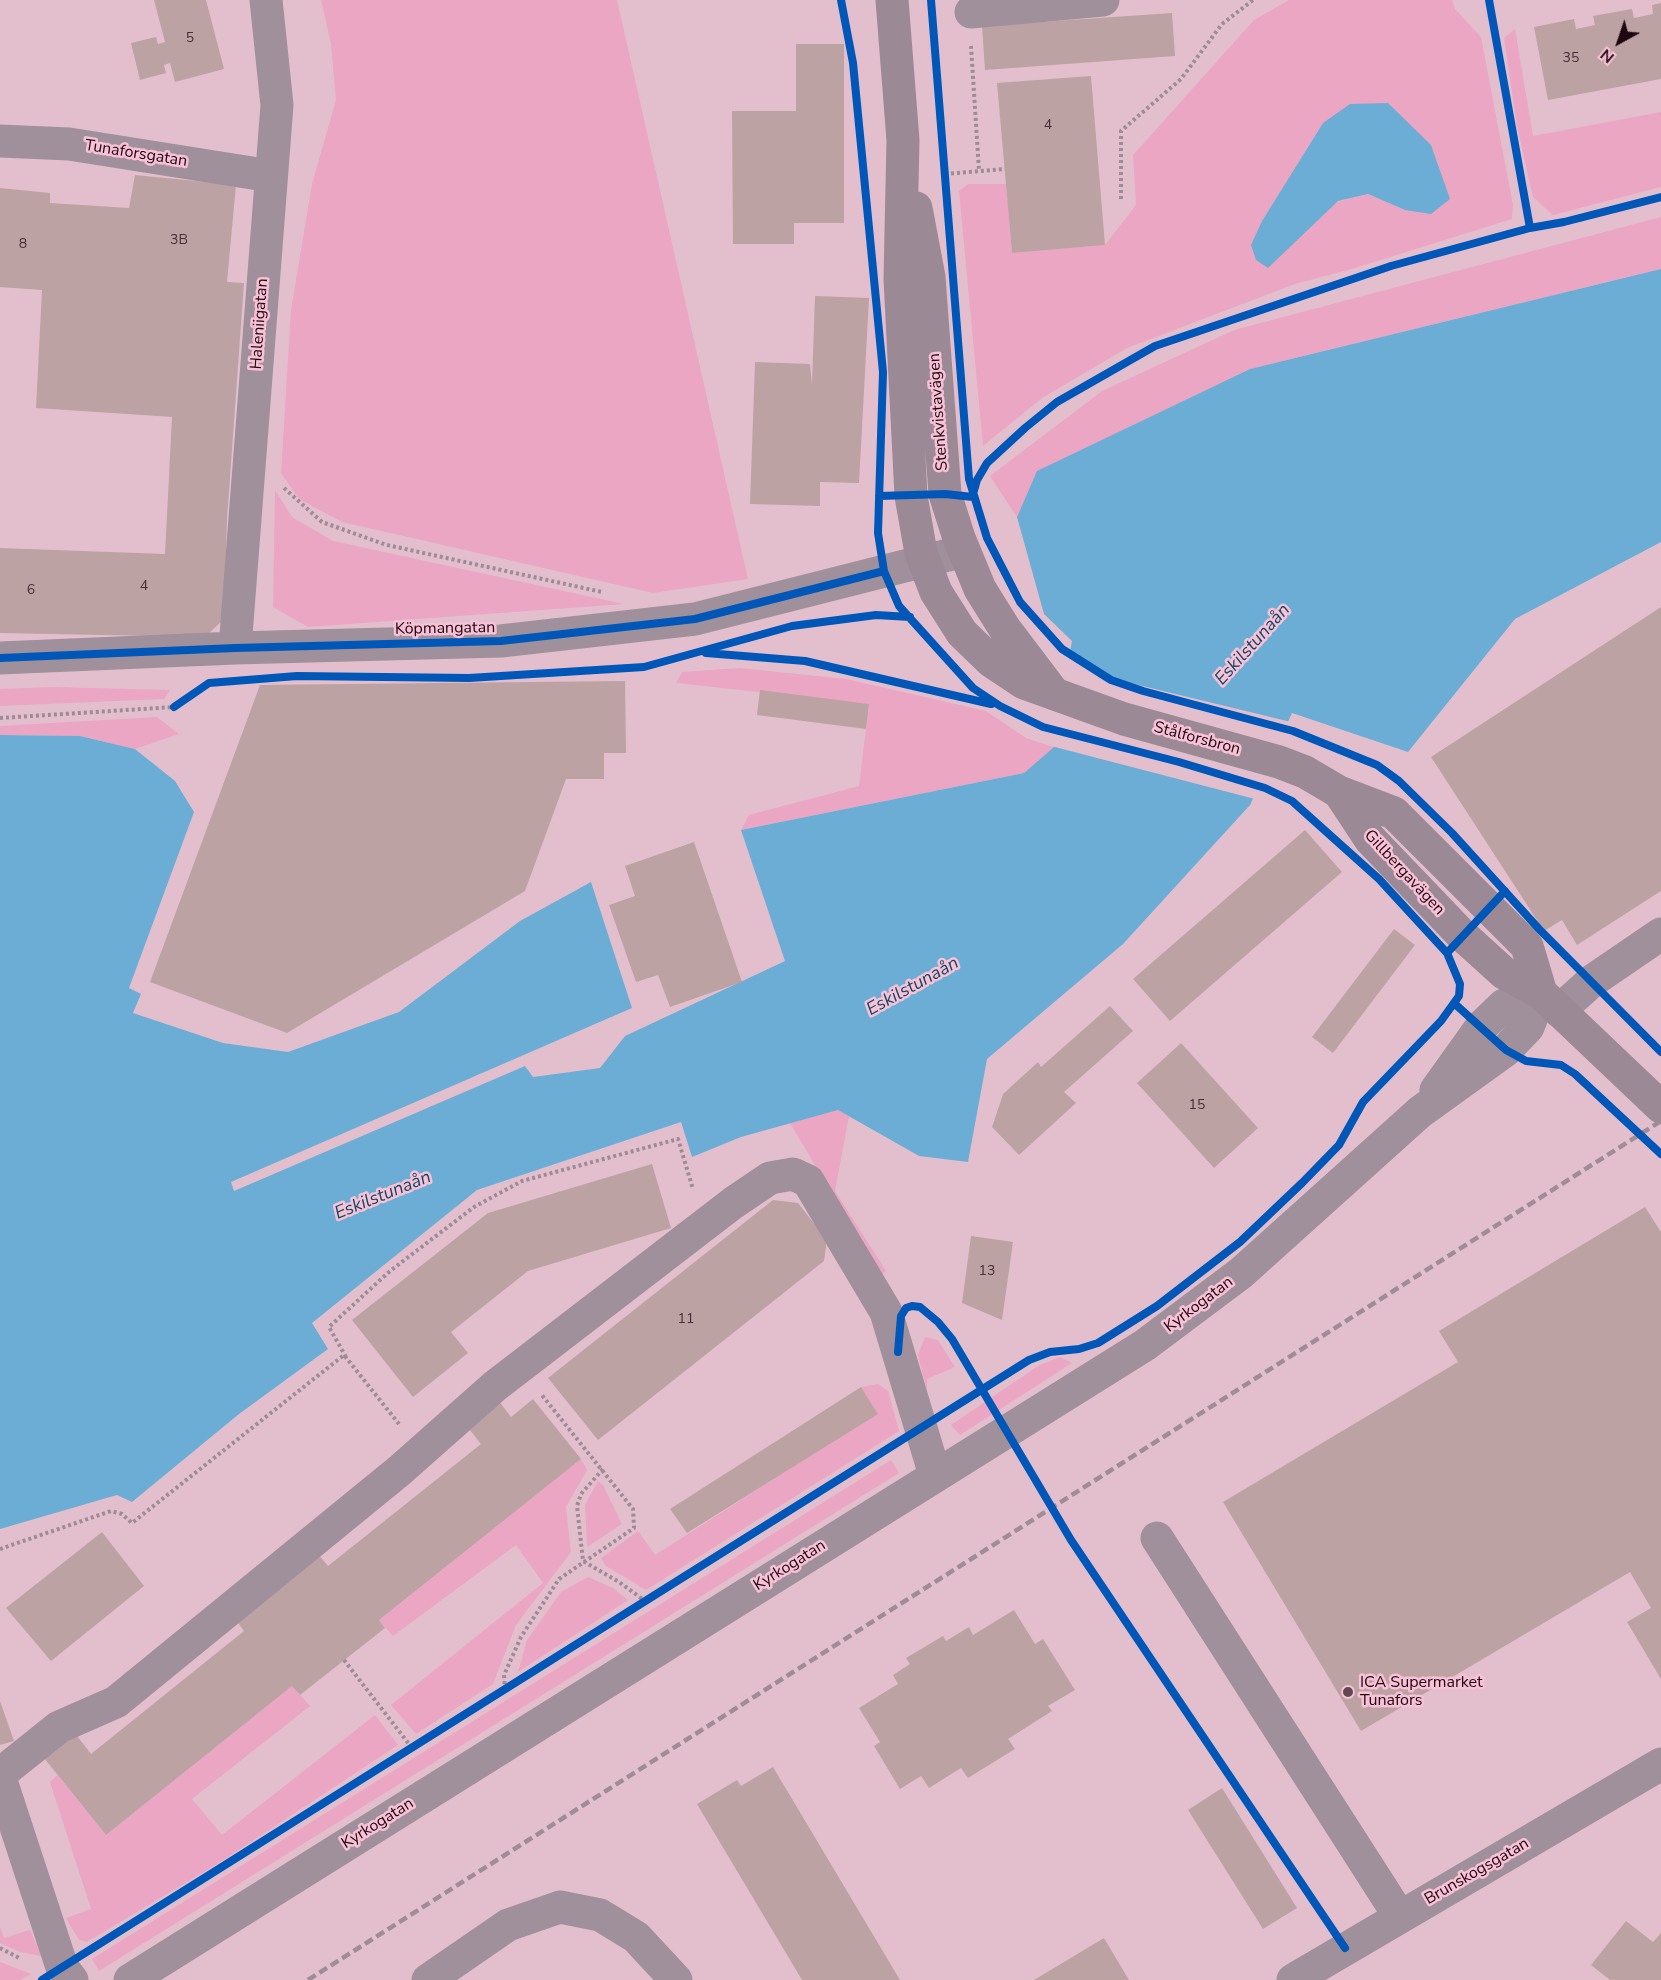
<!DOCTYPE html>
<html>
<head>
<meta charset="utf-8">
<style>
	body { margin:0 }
	#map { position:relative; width:1661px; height:1980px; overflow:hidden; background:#e3bfce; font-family:"Nunito Sans",sans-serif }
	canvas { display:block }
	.north { position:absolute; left:1589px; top:12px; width:60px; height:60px; -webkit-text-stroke:4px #f8c1d6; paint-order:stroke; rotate:220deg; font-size:16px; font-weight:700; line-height:24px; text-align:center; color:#1e0711 }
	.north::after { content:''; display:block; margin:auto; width:21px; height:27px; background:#1e0711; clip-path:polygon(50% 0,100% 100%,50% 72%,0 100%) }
</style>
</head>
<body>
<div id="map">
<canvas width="1661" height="1980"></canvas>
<div class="north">N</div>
</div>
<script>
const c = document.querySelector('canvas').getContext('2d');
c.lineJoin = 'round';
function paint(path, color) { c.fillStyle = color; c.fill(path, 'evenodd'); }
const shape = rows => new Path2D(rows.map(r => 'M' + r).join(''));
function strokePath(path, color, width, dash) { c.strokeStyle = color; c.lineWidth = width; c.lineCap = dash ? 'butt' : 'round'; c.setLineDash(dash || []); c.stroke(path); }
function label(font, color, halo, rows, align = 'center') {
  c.font = font + ' "Nunito Sans",sans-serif'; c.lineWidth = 5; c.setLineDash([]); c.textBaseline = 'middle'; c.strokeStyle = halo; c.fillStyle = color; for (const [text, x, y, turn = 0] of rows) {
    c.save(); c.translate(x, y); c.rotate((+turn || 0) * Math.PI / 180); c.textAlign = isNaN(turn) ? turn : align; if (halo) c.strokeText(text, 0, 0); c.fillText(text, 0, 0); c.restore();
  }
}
const green = shape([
	[321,0,617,0,748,579,653,593,342,522,299,499,281,473,291,310,312,184,336,100,331,44],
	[1289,0,1452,0,1455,9,1481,37,1513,205,1512,219,1355,268,1295,284,1127,348,1042,398,983,446,959,191,968,184,1006,184,1012,253,1105,245,1136,205,1133,155,1254,20],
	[1323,123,1405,210,1368,194,1262,221],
	[1515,29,1533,136,1661,112,1661,187,1553,215,1533,197,1517,126,1504,38],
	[1661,217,1661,269,1250,369,1038,471,1017,517,990,476,1102,391,1234,330],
	[275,490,292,517,333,541,624,604,308,627,273,607],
	[740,668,846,679,986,711,1026,738,1054,747,1024,773,741,830,749,815,859,786,869,704,676,683,682,672],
	[53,687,170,690,164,699,0,706,0,689],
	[157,717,179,734,135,749,80,736,0,735,0,726],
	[838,1110,849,1116,835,1191,886,1271,881,1276,790,1123],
	[925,1337,938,1340,955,1367,927,1379,927,1391,918,1355],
	[1060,1357,1072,1363,960,1435,951,1425,1038,1366],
	[878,1384,888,1391,899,1431,646,1590,606,1566,601,1558,638,1531,655,1555,877,1413,861,1387],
	[581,1459,587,1470,566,1507,571,1552,516,1625,493,1684,416,1734,391,1705,543,1583,516,1545,393,1636,379,1620],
	[891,1460,899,1473,99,1971,92,1959],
	[598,1481,603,1485,622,1524,587,1547,585,1505],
	[588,1577,613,1588,628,1600,518,1672,527,1640,561,1592],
	[292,1686,310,1706,192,1799,222,1835,375,1715,398,1745,222,1861,87,1942,79,1940,66,1918,91,1909,50,1782,57,1775,106,1835],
	[0,1927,4,1938,30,1930,42,1956,20,1952,0,1943],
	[0,1962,31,1974,20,1980,0,1980]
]);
const water = shape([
	[1388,103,1431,145,1450,199,1431,214,1405,210,1368,194,1338,201,1268,268,1256,260,1251,245,1262,221,1323,123,1350,104],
	[1661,269,1661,542,1515,619,1408,752,1292,713,1250,805,1123,944,987,1059,968,1162,919,1156,838,1110,741,1137,692,1157,681,1122,477,1190,312,1323,328,1349,239,1414,132,1502,117,1495,0,1529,0,735,80,736,135,749,175,781,194,812,129,988,141,994,133,1013,223,1043,288,1052,399,1012,520,921,591,882,632,1008,231,1182,234,1191,525,1066,533,1077,600,1068,625,1036,785,961,741,830,1024,773,1054,747,1072,641,1044,614,1017,517,1037,471,1250,369]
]);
const pier = shape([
	[1067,649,1090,666,1122,681,1291,722,1255,799,1051,746]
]);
const building = shape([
	[154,0,206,0,224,69,175,82,170,63,164,65,166,73,140,80,131,43,156,37,158,44,165,42],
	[1661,3,1661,79,1548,100,1534,27,1574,19,1576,29,1595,25,1593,16,1632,9,1634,18,1653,14,1652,5],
	[1172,13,1175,56,985,70,982,26],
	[796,44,844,44,844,223,794,223,794,244,733,244,732,111,796,111],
	[1091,76,1105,245,1012,253,997,83],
	[135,175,236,185,227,282,244,283,227,519,224,619,205,637,0,633,0,548,165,554,172,417,36,408,42,290,0,287,0,188,50,193,50,203,129,208],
	[815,296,869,298,859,483,820,482,820,506,750,504,755,362,810,364,812,384],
	[1661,607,1661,891,1577,945,1562,920,1544,931,1431,757],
	[625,681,626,753,604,753,604,779,566,779,525,891,287,1033,150,982,260,685],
	[760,690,869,704,866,729,757,715],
	[1305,830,1342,872,1170,1021,1133,979],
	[694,842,742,982,670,1007,658,975,636,982,609,905,635,896,625,866],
	[1394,929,1415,945,1333,1053,1312,1037],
	[1110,1006,1133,1031,1064,1092,1076,1103,1019,1155,992,1127,1003,1094,1038,1062,1041,1067],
	[1181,1043,1258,1128,1214,1168,1137,1083],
	[652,1164,671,1228,528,1271,451,1332,468,1353,413,1397,352,1320,488,1213],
	[773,1200,798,1203,827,1240,824,1261,598,1440,548,1378],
	[1645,1207,1661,1232,1661,1679,1627,1622,1651,1608,1630,1572,1361,1731,1223,1502,1458,1362,1439,1331],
	[971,1236,1013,1242,1002,1320,962,1303],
	[861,1387,878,1414,687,1533,670,1509],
	[495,1396,511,1417,533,1399,581,1459,379,1620,385,1628,300,1695,292,1686,106,1835,40,1753,71,1728,91,1754,244,1631,236,1620,318,1554,328,1566,481,1444,463,1421],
	[102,1532,144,1586,51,1661,6,1608],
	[1014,1610,1035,1644,1043,1639,1075,1690,1048,1706,1052,1711,1008,1739,1015,1749,968,1778,961,1768,929,1788,921,1776,900,1789,874,1746,880,1742,859,1708,898,1684,893,1675,910,1664,906,1658,943,1636,946,1641,969,1627,973,1635],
	[0,1701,14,1741,0,1745],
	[773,1767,900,1980,802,1980,697,1804,737,1780,741,1786],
	[1222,1788,1297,1908,1263,1929,1188,1810],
	[1626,1921,1653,1942,1661,1933,1661,1980,1610,1980,1591,1965],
	[1104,1938,1129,1980,1034,1980]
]);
const path = shape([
	[971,46,979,171],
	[945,174,1005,169],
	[1121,199,1121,131,1181,79,1222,24,1253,0],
	[284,488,322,522,387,545,602,592],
	[0,718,174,707],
	[346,1357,329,1327,390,1271,474,1207,522,1181,678,1139,693,1189],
	[603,1469,581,1494,577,1506,583,1561,619,1582,645,1601],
	[0,1549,111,1511,122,1514,132,1523,344,1355,399,1424],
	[344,1660,412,1748],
	[505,1690,504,1675,521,1637,559,1579,634,1528,633,1509,541,1394],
	[0,1948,21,1959]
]);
const minor = shape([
	[971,12,1103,0],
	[0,141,69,144,271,176],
	[235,648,277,105,266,0],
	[0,658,235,648,501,641,695,619,964,551],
	[1559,1011,1592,981,1661,934],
	[1436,1090,1481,1027,1504,1005,1541,993],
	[1157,1538,1400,1917],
	[0,1774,59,1727,116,1702,399,1471,495,1386,733,1203,770,1178,793,1174,808,1181,886,1312,935,1475],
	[0,1778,62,1967,72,1980],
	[130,1980,1145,1345,1241,1273,1420,1112,1506,1050,1528,1027,1541,993],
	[428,1980,508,1925,560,1907,600,1915,636,1937,676,1980],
	[1293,1980,1661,1764]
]);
const major = shape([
	[892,0,903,140,900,279,911,496,921,553,936,592,962,633,991,661,1024,683,1124,719,1279,762,1305,772,1339,792,1394,813,1527,946,1541,993],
	[916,208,929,277,945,494,959,538,980,589,1005,629,1052,691],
	[1339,792,1370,839,1462,935,1504,973,1541,993,1661,1107]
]);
const rail = shape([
	[308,1980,1661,1121]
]);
const cycleway = shape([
	[931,0,969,479,987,538,1020,602,1062,649,1111,680,1143,691,1293,731,1377,765,1399,781,1452,833,1539,929,1661,1052],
	[1489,0,1530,228],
	[973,494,977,480,987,463,1025,428,1057,402,1155,346,1391,266,1530,228,1564,222,1661,197],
	[879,496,945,494,973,497],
	[706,653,805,661,991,704],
	[0,658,235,648,501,641,695,619,884,571],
	[174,707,209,683,297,676,469,678,644,667,792,626,876,615,910,617],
	[1447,953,1505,891],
	[1455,1004,1506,1050,1526,1061,1561,1065,1575,1074,1661,1154],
	[898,1352,901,1316,906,1308,912,1306,920,1307,938,1322,952,1339,1071,1540,1345,1948],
	[42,1980,1029,1360,1050,1352,1079,1349,1098,1343,1157,1306,1240,1242,1302,1183,1339,1145,1363,1102,1441,1021,1459,996,1460,984,1447,953,1379,879,1292,801,1265,788,1179,762,1043,727,1000,706,973,688,899,606,884,571,878,533,883,372,853,63,841,0]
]);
const markers = [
	[1348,1692,6,"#634753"]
];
const numberNames = [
	["5",190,39],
	["35",1571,59],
	["4",1048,126],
	["3B",179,241],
	["8",23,245],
	["4",144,587],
	["6",31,591],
	["15",1197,1106],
	["13",987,1272],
	["11",686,1320]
];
const streetNames = [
	["Tunaforsgatan",136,154,9],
	["Haleniigatan",260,324,-86],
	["Stenkvistavägen",939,412,-94],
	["Köpmangatan",445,629,-1],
	["Stålforsbron",1197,739,15],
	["Gillbergavägen",1404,873,47],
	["Kyrkogatan",1199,1305,-37],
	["Kyrkogatan",790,1566,-32],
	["Kyrkogatan",378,1824,-32],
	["Brunskogsgatan",1477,1872,-30]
];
const poiNames = [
	["ICA Supermarket",1360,1683],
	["Tunafors",1360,1701]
];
const waterNames = [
	["Eskilstunaån",1253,645,-48],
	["Eskilstunaån",913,987,-29],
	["Eskilstunaån",383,1196,-22]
];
paint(green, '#eba6c3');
paint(water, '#6cadd6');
paint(pier, '#e3bfce');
paint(building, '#bda2a3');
strokePath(path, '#9d8b95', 4, [3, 3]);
strokePath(minor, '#a0909b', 33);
strokePath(major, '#9c8996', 33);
strokePath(rail, '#9e8c97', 4.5, [9, 4.5]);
strokePath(cycleway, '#0057b8', 8);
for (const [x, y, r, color] of markers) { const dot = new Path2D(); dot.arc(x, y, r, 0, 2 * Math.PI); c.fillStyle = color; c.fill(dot); strokePath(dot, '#f8c1d6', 2); }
label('14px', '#462e36', null, numberNames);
label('16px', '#1e0711', '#f8c1d6', streetNames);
label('16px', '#1e0711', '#f8c1d6', poiNames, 'left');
label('italic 18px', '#0f4a65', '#f8c1d6', waterNames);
</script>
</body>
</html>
